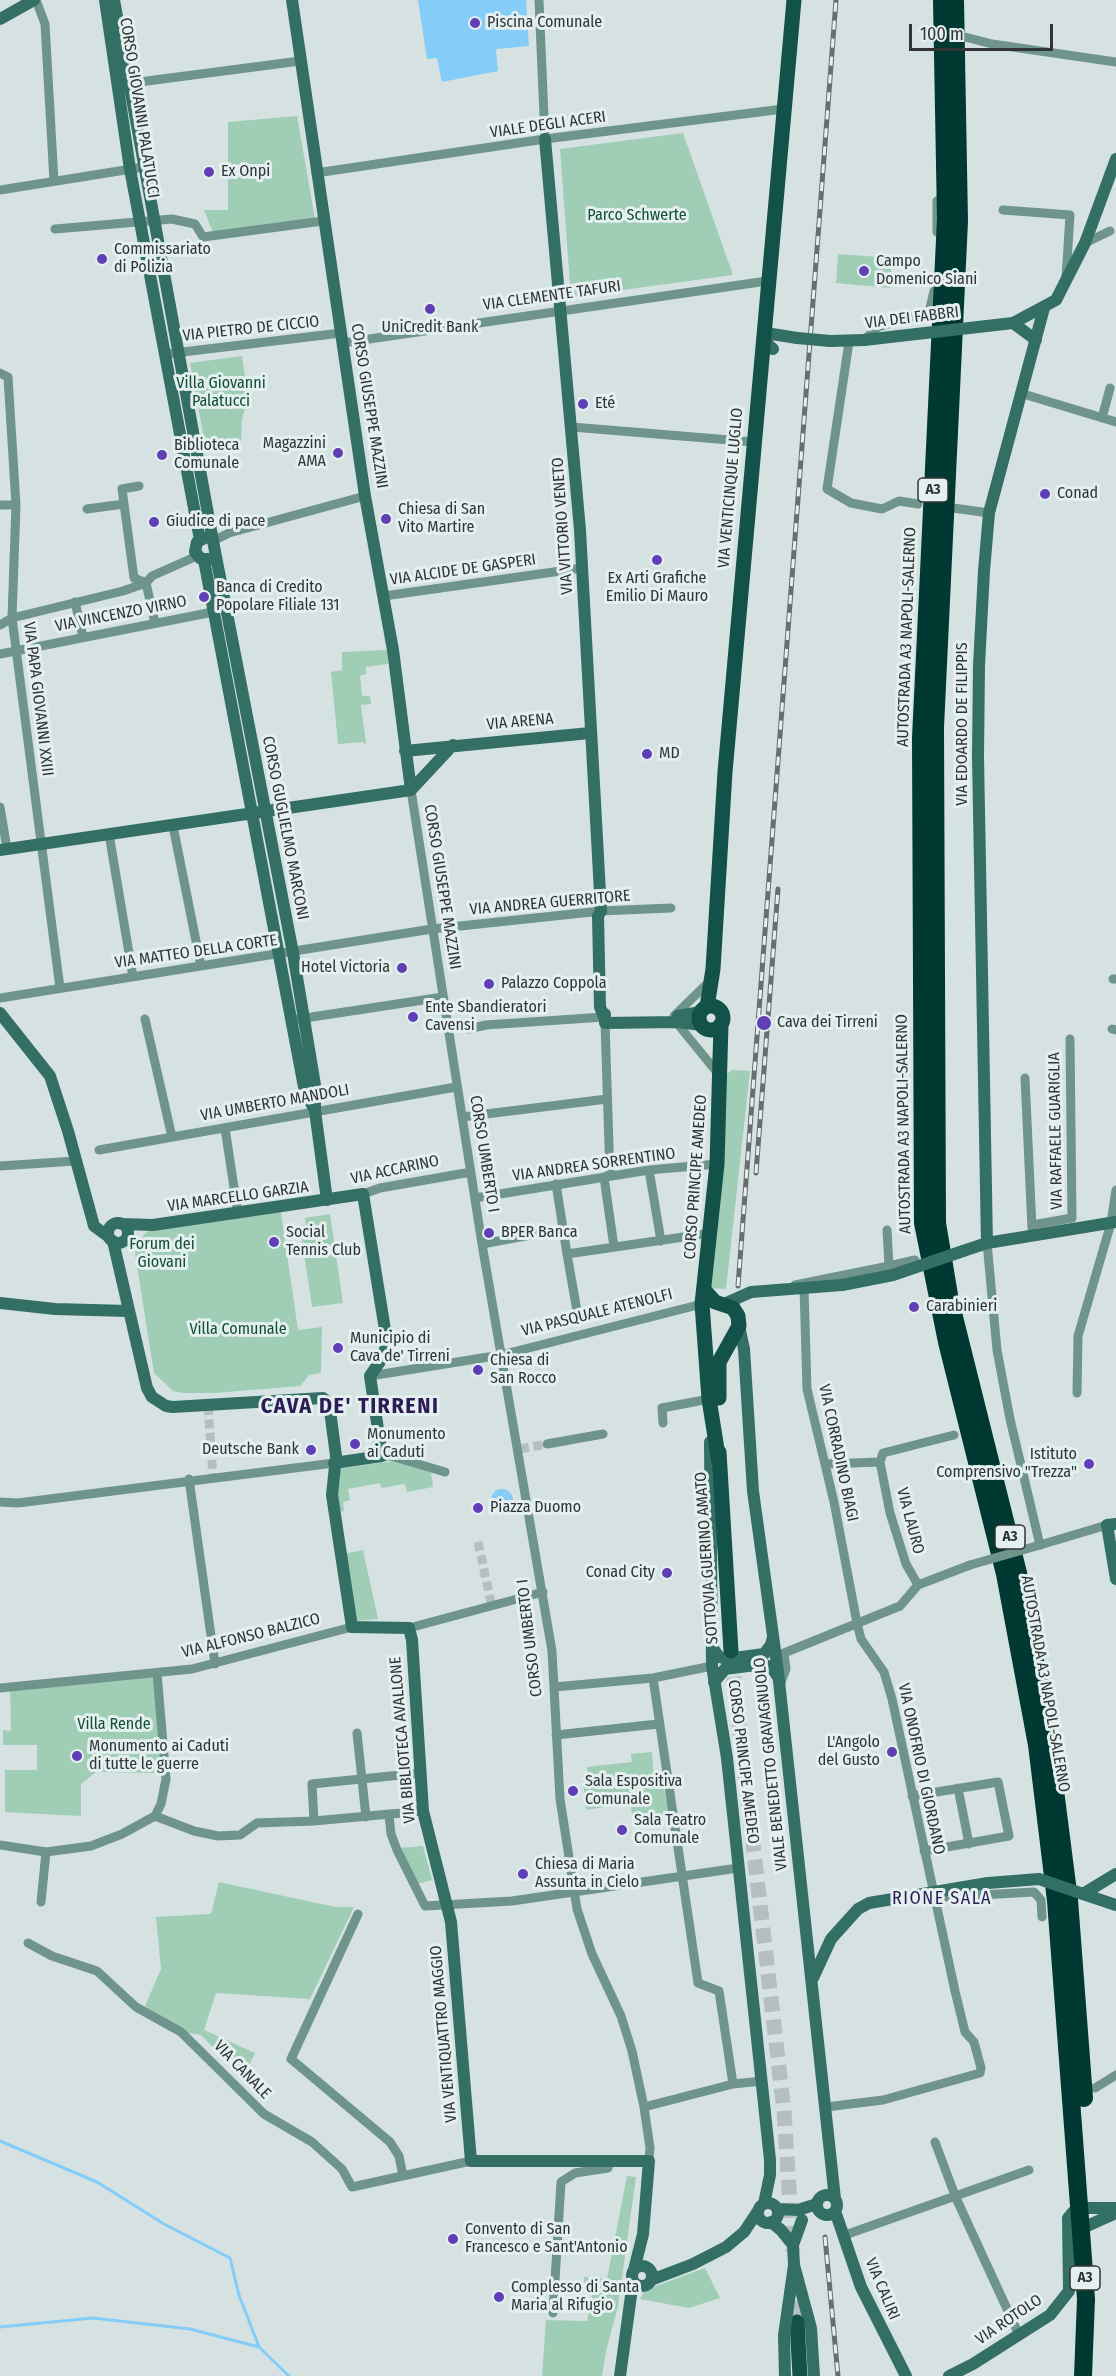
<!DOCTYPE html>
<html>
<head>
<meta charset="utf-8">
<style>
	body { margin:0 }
	#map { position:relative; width:1116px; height:2376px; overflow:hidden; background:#d6e2e2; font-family:"Fira Sans Condensed",sans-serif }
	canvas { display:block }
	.scale { position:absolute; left:909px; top:24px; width:144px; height:27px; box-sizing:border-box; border:3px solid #313535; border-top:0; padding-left:8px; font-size:18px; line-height:21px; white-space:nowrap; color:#313535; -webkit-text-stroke:4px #e4efef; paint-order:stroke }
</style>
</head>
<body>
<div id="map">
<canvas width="1116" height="2376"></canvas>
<div class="scale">100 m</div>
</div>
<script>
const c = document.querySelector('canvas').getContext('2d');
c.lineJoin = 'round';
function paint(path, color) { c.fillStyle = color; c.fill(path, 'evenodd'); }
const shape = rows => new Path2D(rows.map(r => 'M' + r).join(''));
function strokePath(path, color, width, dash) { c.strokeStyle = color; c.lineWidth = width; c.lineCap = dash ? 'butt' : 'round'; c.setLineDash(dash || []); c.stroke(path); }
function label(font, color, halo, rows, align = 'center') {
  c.font = font + ' "Fira Sans Condensed",sans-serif'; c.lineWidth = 6; c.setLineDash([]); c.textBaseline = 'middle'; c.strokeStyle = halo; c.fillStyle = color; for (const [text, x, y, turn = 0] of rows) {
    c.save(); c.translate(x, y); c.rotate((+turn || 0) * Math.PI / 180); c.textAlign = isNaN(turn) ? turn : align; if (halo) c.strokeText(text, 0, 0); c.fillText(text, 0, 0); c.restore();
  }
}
const green = shape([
	[297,116,315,219,213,232,204,210,228,210,228,122],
	[683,133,733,275,571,297,560,149],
	[838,254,892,258,890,288,836,283],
	[242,356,248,396,242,420,241,445,206,450,190,363],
	[388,650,388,664,366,667,366,674,360,676,362,696,370,696,371,704,361,705,366,744,363,742,338,744,331,672,342,670,342,652],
	[732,1070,750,1071,726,1289,711,1288,727,1074],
	[281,1212,298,1330,322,1327,321,1373,309,1375,300,1386,215,1393,183,1393,173,1391,154,1373,135,1253,139,1240,148,1231],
	[330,1214,343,1303,312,1307,300,1226,306,1225,305,1218],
	[393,1461,431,1472,433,1487,407,1492,405,1484,381,1488,380,1483,348,1489,350,1500,343,1502,344,1511,337,1512,337,1469],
	[363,1550,378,1619,355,1621,344,1554],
	[157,1673,166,1773,96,1772,81,1784,81,1816,5,1812,5,1770,37,1770,37,1745,3,1745,3,1730,11,1731,10,1687],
	[652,1752,654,1780,662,1780,670,1817,634,1822,630,1803,586,1810,583,1781,588,1781,587,1767,632,1762,631,1754],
	[423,1846,432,1880,417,1884,399,1848],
	[219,1882,335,1907,354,1907,310,1999,216,1993,204,2030,255,2053,247,2070,264,2083,256,2091,201,2035,181,2032,145,2006,161,1969,156,1917,211,1914],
	[627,2176,636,2177,618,2306,606,2351,602,2376,542,2376,546,2320,587,2321,594,2285,584,2284,584,2277,607,2279],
	[705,2268,720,2298,689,2308,640,2299,645,2290]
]);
const water = shape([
	[418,0,526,0,529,46,496,49,498,71,442,82,437,58,427,59],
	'491 1500a11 11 0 1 1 22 0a11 11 0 1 1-22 0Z'
]);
const stream = shape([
	[0,2141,97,2182,164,2224,230,2258,239,2295,259,2347],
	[0,2327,93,2318,190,2329,259,2347,289,2376]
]);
const streetTunnel = shape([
	[208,1406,213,1477],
	[520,1449,547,1444],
	[478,1542,492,1607]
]);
const primaryTunnel = shape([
	[731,1654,784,2111,793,2251],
	[795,2278,797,2322]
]);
const street = shape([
	[36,0,45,24,54,181],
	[539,0,545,139],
	[965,37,992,44,1116,62],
	[124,84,300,61],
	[316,173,545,139,783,109],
	[0,190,144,167],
	[1003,210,1070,215,1066,278],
	[55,229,172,219,195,224,203,237,323,221],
	[937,232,937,201],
	[1085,243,1110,231],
	[864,340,878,327,929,312,934,291],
	[849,342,827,489,851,503,882,509,899,501,918,504],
	[342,343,767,281],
	[166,354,341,333],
	[0,373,8,377,16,505,12,618,60,988],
	[1020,393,1116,422],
	[1102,418,1110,388],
	[572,427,754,442],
	[139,486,122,489,134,578,146,583],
	[0,505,16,505],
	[953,508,989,513],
	[87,509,124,504],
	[213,541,229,533,365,496],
	[146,583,155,623],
	[384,596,582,568],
	[75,602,83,637],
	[0,625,12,618,123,591,146,583,152,576,197,556],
	[0,654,213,612],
	[411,790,482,1244,552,1651,560,1799,577,1909,592,1954,621,2016,632,2051,644,2107,650,2148,649,2161],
	[0,807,7,849],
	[173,826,201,966],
	[109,834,133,977],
	[1113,979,1116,979],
	[0,998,432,929,601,911,671,908],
	[674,1016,710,981],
	[145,1019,172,1137],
	[292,1020,443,997],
	[676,1022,720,1076],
	[605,1023,610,1176],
	[468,1029,486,1025,604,1017],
	[1112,1029,1116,1030],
	[1025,1078,1032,1228],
	[462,1117,607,1099],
	[225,1128,238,1214],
	[99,1150,456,1087],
	[0,1166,75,1161],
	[649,1170,661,1241],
	[604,1177,614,1247],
	[556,1184,567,1254,711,1233],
	[363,1194,380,1188,471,1172],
	[475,1198,649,1170,717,1164],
	[1032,1225,1072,1218,1070,1039],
	[987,1243,997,1350,1010,1419,1040,1545,1107,1525],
	[482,1244,563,1229],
	[567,1254,577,1311],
	[889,1266,915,1260],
	[795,1285,889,1266,887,1230],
	[804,1288,807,1389,834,1502,857,1623,861,1639,884,1672,892,1699,955,1991,965,2032,974,2042,981,2068,980,2073,883,2100,826,2107],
	[370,1376,501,1355,702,1304],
	[1077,1393,1078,1336,1111,1223,1116,1190],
	[663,1423,662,1408,709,1399],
	[547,1444,603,1434],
	[382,1456,391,1456,445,1472],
	[880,1462,883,1453,954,1435],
	[825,1464,880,1462,890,1513,906,1564,918,1585],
	[189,1479,215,1664],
	[0,1502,18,1503,334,1463],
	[409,1628,543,1592],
	[653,1678,698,1983,719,1991,733,2084],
	[780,1685,786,1669,784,1653,900,1606,918,1585,970,1565],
	[554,1687,653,1678,712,1666],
	[0,1688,192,1669,352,1627],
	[357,1733,366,1817],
	[556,1735,658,1724],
	[958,1788,969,1844],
	[912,1796,998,1782,1009,1836,924,1851],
	[389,1815,391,1834,397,1850,425,1906,512,1901,738,1868],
	[155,1816,194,1831,218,1836,240,1835,257,1823,314,1821,423,1811],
	[155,1816,161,1804,166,1779,157,1673],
	[314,1821,312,1784,420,1773],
	[0,1845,46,1852,91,1846,122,1834,155,1816],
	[933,1892,944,1897,1034,1892,1041,1900,1042,1917],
	[41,1902,46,1852],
	[358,1914,291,2059,390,2142,399,2156,403,2176],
	[28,1943,52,1956,97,1971,136,2007,181,2032,264,2114,312,2142,342,2169,352,2187,471,2161],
	[1095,2088,1116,2075],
	[644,2107,733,2084,762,2081],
	[935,2142,956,2198,1019,2335],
	[845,2235,1029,2170],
	[553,2313,561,2182,575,2173,608,2168,609,2162]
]);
const secondary = shape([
	[105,0,130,169,200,540],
	[114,0,213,541,293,953,315,1085,315,1111,327,1200],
	[292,0,365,496,393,650,411,790],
	[0,19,34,0],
	[545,139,580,530,601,911,598,916,600,1007,604,1017],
	[1013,323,1056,300,1085,243,1116,159],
	[1013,323,1036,340],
	[830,341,864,340],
	[773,349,763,340,772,334,797,338],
	[205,538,197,542,195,552,201,559,211,559],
	[204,560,304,1087,313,1107],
	[405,751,590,733],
	[411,790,453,745],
	[0,850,411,790],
	[0,1013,50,1076,68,1131,94,1226,109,1237],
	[605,1014,605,1023,676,1022,702,1025],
	[678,1016,701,1012],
	'108 1233a10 10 0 1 1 20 0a10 10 0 1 1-20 0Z',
	[122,1224,153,1225,363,1194,387,1342,383,1357,370,1376,382,1456,334,1463],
	[113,1241,147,1388,152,1397,166,1406,173,1407,323,1398,329,1403,336,1456,332,1495,352,1627,409,1628,412,1640,423,1811,451,1922,471,2161,649,2161,643,2234,634,2270],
	[987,1243,978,757,979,665,984,571,989,513,1044,308],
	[963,1251,987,1243,1116,1222],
	[0,1303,55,1309,128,1311],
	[724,1304,751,1292,842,1285],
	[739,1326,744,1349,753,1491,778,1672,835,2199],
	[710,1442,712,1666,727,1758,770,2160,770,2175,764,2204],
	[1116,1524,1107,1525,1116,1579],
	[712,1647,719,1657,727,1659,764,1654,771,1645,773,1637],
	[714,1682,725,1669,763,1664,772,1668,778,1677],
	[1083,1894,1116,1874],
	[1083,1894,1116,1905],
	[813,1978,831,1939,858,1909,869,1903,988,1883],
	'817 2205a10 10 0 1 1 20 0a10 10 0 1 1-20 0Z',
	'758 2213a10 10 0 1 1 20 0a10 10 0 1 1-20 0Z',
	[778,2209,798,2210,817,2204],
	[835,2211,861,2287,906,2376],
	[802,2220,793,2245,794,2265,811,2328,814,2376],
	[771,2222,781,2230,793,2245],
	[1076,2231,1116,2213],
	'632 2276a10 10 0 1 1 20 0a10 10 0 1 1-20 0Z',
	[651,2280,693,2264,726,2247,744,2232,758,2211],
	[620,2376,633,2281],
	[949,2376,973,2364,1050,2315,1069,2291,1068,2218,1073,2212,1087,2208,1116,2208]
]);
const primary = shape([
	'699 1018a12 12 0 1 1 24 0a12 12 0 1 1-24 0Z',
	[707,1007,713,969,725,772,794,0],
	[705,1291,715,1302,733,1308,738,1316,739,1326,719,1362,719,1398],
	[719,1452,731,1651],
	[719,1462,709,1399,702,1304,717,1164,721,1024],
	[797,2322,800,2376]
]);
const highway = shape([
	[942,0,946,219,921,738,923,1223,947,1342,1005,1574,1037,1745,1056,1901,1077,2179],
	[955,0,959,221,935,727,937,1223,950,1301,1018,1573,1045,1712,1069,1900,1084,2098]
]);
const rail = shape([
	[756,1173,778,889],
	[738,1286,836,0],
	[825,2237,838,2376]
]);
const streetBridge = shape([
	[970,1565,1040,1545]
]);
const secondaryBridge = shape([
	[797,338,830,341],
	[864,340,1013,323],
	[842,1285,893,1275,963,1251],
	[988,1883,1039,1879,1083,1894],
	[785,2376,784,2335,794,2265]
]);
const highwayBridge = shape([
	[1077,2179,1086,2299,1083,2376]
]);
const markers = [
	[475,23,6,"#5f3eb6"],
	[209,172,6,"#5f3eb6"],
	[102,259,6,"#5f3eb6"],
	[864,271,6,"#5f3eb6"],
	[430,309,6,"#5f3eb6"],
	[583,404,6,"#5f3eb6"],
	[338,453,6,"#5f3eb6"],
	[162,455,6,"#5f3eb6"],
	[1045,494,6,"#5f3eb6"],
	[386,519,6,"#5f3eb6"],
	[154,522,6,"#5f3eb6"],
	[657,560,6,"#5f3eb6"],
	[204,597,6,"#5f3eb6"],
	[647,754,6,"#5f3eb6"],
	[402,968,6,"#5f3eb6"],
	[489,984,6,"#5f3eb6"],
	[413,1017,6,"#5f3eb6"],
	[764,1023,8,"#5f3eb6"],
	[489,1233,6,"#5f3eb6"],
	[274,1242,6,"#5f3eb6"],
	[914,1307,6,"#5f3eb6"],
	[338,1348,6,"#5f3eb6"],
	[478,1370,6,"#5f3eb6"],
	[355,1444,6,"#5f3eb6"],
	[311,1450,6,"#5f3eb6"],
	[1089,1464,6,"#5f3eb6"],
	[478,1508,6,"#5f3eb6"],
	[667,1573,6,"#5f3eb6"],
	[892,1752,6,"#5f3eb6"],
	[77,1756,6,"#5f3eb6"],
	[573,1791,6,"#5f3eb6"],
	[622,1830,6,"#5f3eb6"],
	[523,1874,6,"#5f3eb6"],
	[453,2239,6,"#5f3eb6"],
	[499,2297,6,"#5f3eb6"]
];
const shields = [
	[933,490,30],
	[1010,1537,30],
	[1085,2278,30]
];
const shieldNames = [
	["A3",933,490],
	["A3",1010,1537],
	["A3",1085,2278]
];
const poiNames = [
	["Piscina Comunale",487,23],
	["Ex Onpi",221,172],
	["Commissariato",114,250],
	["di Polizia",114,268],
	["Campo",876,262],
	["Domenico Siani",876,280],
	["UniCredit Bank",430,328,"center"],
	["Eté",595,404],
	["Magazzini",326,444,"right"],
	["AMA",326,462,"right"],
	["Biblioteca",174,446],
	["Comunale",174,464],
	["Conad",1057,494],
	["Chiesa di San",398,510],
	["Vito Martire",398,528],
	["Giudice di pace",166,522],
	["Ex Arti Grafiche",657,579,"center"],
	["Emilio Di Mauro",657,597,"center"],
	["Banca di Credito",216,588],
	["Popolare Filiale 131",216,606],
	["MD",659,754],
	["Hotel Victoria",390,968,"right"],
	["Palazzo Coppola",501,984],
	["Ente Sbandieratori",425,1008],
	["Cavensi",425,1026],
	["Cava dei Tirreni",777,1023],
	["Social",286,1233],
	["Tennis Club",286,1251],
	["BPER Banca",501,1233],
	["Carabinieri",926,1307],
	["Municipio di",350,1339],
	["Cava de' Tirreni",350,1357],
	["Chiesa di",490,1361],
	["San Rocco",490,1379],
	["Monumento",367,1435],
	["ai Caduti",367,1453],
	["Deutsche Bank",299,1450,"right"],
	["Istituto",1077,1455,"right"],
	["Comprensivo \"Trezza\"",1077,1473,"right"],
	["Piazza Duomo",490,1508],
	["Conad City",655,1573,"right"],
	["L'Angolo",880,1743,"right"],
	["del Gusto",880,1761,"right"],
	["Monumento ai Caduti",89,1747],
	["di tutte le guerre",89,1765],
	["Sala Espositiva",585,1782],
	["Comunale",585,1800],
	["Sala Teatro",634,1821],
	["Comunale",634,1839],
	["Chiesa di Maria",535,1865],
	["Assunta in Cielo",535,1883],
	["Convento di San",465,2230],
	["Francesco e Sant'Antonio",465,2248],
	["Complesso di Santa",511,2288],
	["Maria al Rifugio",511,2306]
];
const streetNames = [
	["CORSO GIOVANNI PALATUCCI",139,108,81],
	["VIALE DEGLI ACERI",548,125,-8],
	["VIA CLEMENTE TAFURI",552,296,-8],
	["VIA DEI FABBRI",912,318,-7],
	["VIA PIETRO DE CICCIO",251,329,-6],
	["CORSO GIUSEPPE MAZZINI",369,406,81],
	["VIA VENTICINQUE LUGLIO",731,488,-85],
	["VIA VITTORIO VENETO",563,526,-94],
	["VIA ALCIDE DE GASPERI",463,570,-8],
	["VIA VINCENZO VIRNO",121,614,-11],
	["AUTOSTRADA A3 NAPOLI-SALERNO",907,637,-88],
	["VIA PAPA GIOVANNI XXIII",38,699,83],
	["VIA ARENA",520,722,-5],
	["VIA EDOARDO DE FILIPPIS",963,724,-90],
	["CORSO GUGLIELMO MARCONI",285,828,79],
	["CORSO GIUSEPPE MAZZINI",442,887,81],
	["VIA ANDREA GUERRITORE",550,903,-5],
	["VIA MATTEO DELLA CORTE",196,952,-8],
	["VIA UMBERTO MANDOLI",275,1103,-10],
	["AUTOSTRADA A3 NAPOLI-SALERNO",904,1124,-91],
	["VIA RAFFAELE GUARIGLIA",1056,1131,-91],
	["CORSO UMBERTO I",484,1154,81],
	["VIA ANDREA SORRENTINO",594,1165,-8],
	["VIA ACCARINO",395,1170,-12],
	["CORSO PRINCIPE AMEDEO",696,1177,-86],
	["VIA MARCELLO GARZIA",238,1197,-8],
	["VIA PASQUALE ATENOLFI",597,1313,-14],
	["VIA CORRADINO BIAGI",838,1453,78],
	["VIA LAURO",910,1521,75],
	["SOTTOVIA GUERINO AMATO",707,1558,-94],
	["VIA ALFONSO BALZICO",251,1636,-14],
	["CORSO UMBERTO I",530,1638,-97],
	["AUTOSTRADA A3 NAPOLI-SALERNO",1045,1684,80],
	["VIA BIBLIOTECA AVALLONE",403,1740,-95],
	["CORSO PRINCIPE AMEDEO",743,1762,83],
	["VIALE BENEDETTO GRAVAGNUOLO",771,1764,-96],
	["VIA ONOFRIO DI GIORDANO",921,1769,78],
	["VIA VENTIQUATTRO MAGGIO",444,2034,-95],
	["VIA CANALE",242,2070,46],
	["VIA CALIRI",882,2289,67],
	["VIA ROTOLO",1009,2320,-34]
];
const parkNames = [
	["Parco Schwerte",637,216],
	["Villa Giovanni",221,384],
	["Palatucci",221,402],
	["Forum dei",162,1245],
	["Giovani",162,1263],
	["Villa Comunale",238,1330],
	["Villa Rende",114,1725]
];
const neighbourhoodNames = [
	["RIONE SALA",942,1899]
];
const districtNames = [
	["CAVA DE' TIRRENI",350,1407]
];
paint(green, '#a0cdb5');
paint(water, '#83cdf8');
strokePath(stream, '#83cdf8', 3);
strokePath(streetTunnel, '#b5bfbf', 9, [9, 4.5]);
strokePath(primaryTunnel, '#b5bfbf', 15, [15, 8]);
strokePath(street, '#6e948b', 9);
strokePath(secondary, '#336f64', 12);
strokePath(primary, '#125248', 15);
strokePath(highway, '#003931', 18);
strokePath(rail, '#686e6e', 5);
strokePath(rail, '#e4efef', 3, [9]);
strokePath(streetBridge, '#6e948b', 9);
strokePath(secondaryBridge, '#336f64', 12);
strokePath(highwayBridge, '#003931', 18);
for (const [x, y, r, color] of markers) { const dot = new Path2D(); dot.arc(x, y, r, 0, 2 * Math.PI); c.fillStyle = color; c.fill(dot); strokePath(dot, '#e4efef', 2); }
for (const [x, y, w] of shields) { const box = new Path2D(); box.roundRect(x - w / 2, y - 12, w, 24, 4.5); c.fillStyle = '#e4efef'; c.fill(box); strokePath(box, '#313535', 1.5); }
label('bold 15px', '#313535', null, shieldNames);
label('16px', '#313535', '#e4efef', poiNames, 'left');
label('16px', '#313535', '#e4efef', streetNames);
label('16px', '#124f36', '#e4efef', parkNames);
c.letterSpacing = '1.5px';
label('18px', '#2c1c56', '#e4efef', neighbourhoodNames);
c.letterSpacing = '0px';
c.letterSpacing = '1.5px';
label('bold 22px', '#2c1c56', '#e4efef', districtNames);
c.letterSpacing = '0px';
</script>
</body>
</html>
